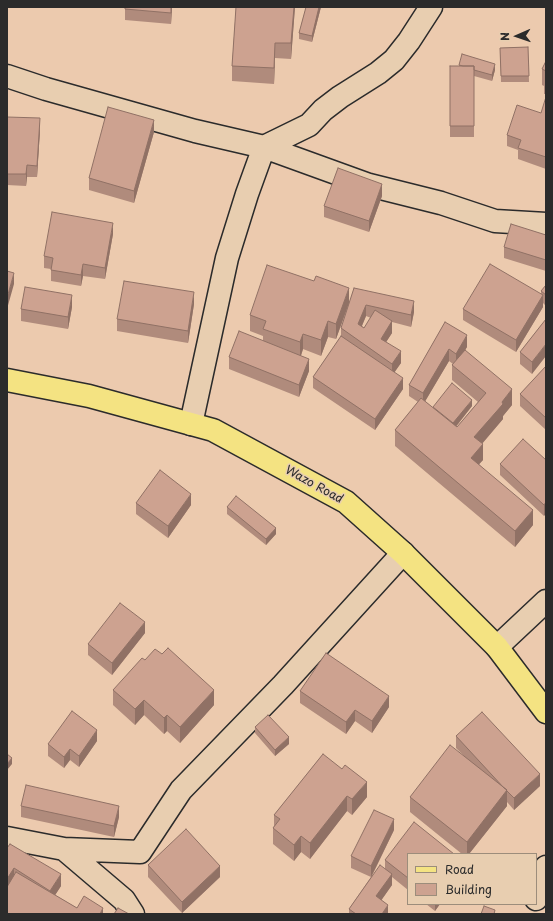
<!DOCTYPE html>
<html>
<head>
<meta charset="utf-8">
<style>
	body { margin:0 }
	#map { position:relative; width:553px; height:921px; overflow:hidden; background:#eccaae; font-family:"Playpen Sans",sans-serif }
	canvas { display:block }
	.frame { position:absolute; inset:0; border:8px solid #2b2b2b; pointer-events:none }
	.legend { position:absolute; left:407px; top:853px; width:130px; height:52px; box-sizing:border-box; background:#e8ceb0; border:1px solid #9c8d7b; margin:0; padding:5px 7px; list-style:none; font-size:12px; color:#2b2b2b }
	.legend li { display:flex; align-items:center; gap:8px; height:20px }
	.legend b { width:20px; border:1px solid #9c8d7b }
	.north { position:absolute; left:497px; top:16px; width:40px; height:40px; -webkit-text-stroke:3px #e8ceb0; paint-order:stroke; rotate:268deg; font-size:11px; font-weight:700; line-height:16px; text-align:center; color:#2b2b2b }
	.north::after { content:''; display:block; margin:auto; width:14px; height:18px; background:#2b2b2b; clip-path:polygon(50% 0,100% 100%,50% 72%,0 100%) }
</style>
</head>
<body>
<div id="map">
<canvas width="553" height="921"></canvas>
<div class="frame"></div>
<ul class="legend">
<li><b style="height:5px;background:#f4e382"></b>Road</li>
<li><b style="height:11px;background:#cda290"></b>Building</li>
</ul>
<div class="north">N</div>
</div>
<script>
const c = document.querySelector('canvas').getContext('2d');
c.lineJoin = 'round';
const shape = rows => new Path2D(rows.map(r => 'M' + r).join(''));
function strokePath(path, color, width, dash) { c.strokeStyle = color; c.lineWidth = width; c.lineCap = dash ? 'butt' : 'round'; c.setLineDash(dash || []); c.stroke(path); }
function paint(path, color) { c.fillStyle = color; c.fill(path, 'evenodd'); }
function label(font, color, halo, rows, align = 'center') {
  c.font = font + ' "Playpen Sans",sans-serif'; c.lineWidth = 3; c.setLineDash([]); c.textBaseline = 'middle'; c.strokeStyle = halo; c.fillStyle = color; for (const [text, x, y, turn = 0] of rows) {
    c.save(); c.translate(x, y); c.rotate((+turn || 0) * Math.PI / 180); c.textAlign = isNaN(turn) ? turn : align; if (halo) c.strokeText(text, 0, 0); c.fillText(text, 0, 0); c.restore();
  }
}
const minor = shape([
	[7,76,46,89,195,131,264,147,369,185,441,203,495,221,546,224],
	[191,424,227,258,247,194,264,147,309,125,323,110,340,97,378,73,394,60,409,41,431,7],
	[497,647,546,601],
	[7,838,64,849,140,852,181,790,283,685,403,553],
	[64,849,124,900,133,914],
	[536,899,546,867]
]);
const major = shape([
	[7,380,89,396,213,430,346,502,403,553,497,647,546,712]
]);
const wall = shape([
	[125,7,172,7,171,24,125,20],
	[236,7,295,7,291,59,275,58,274,84,232,81,232,66],
	[306,7,321,7,312,42,299,39,299,33],
	[528,47,529,82,501,82,500,48],
	[546,61,546,94,544,94,544,86,542,85,542,69],
	[459,65,495,70,492,81,474,76,474,137,450,137,450,66,459,66],
	[546,101,546,169,518,159,518,150,507,146,507,135,541,113],
	[7,117,40,130,37,177,27,177,26,186,7,185],
	[154,132,134,203,89,190,89,178],
	[382,196,369,232,324,217,324,206],
	[113,234,105,279,83,276,81,286,51,281,51,269,44,268,44,256],
	[546,235,546,271,504,258,504,247],
	[314,281,349,303,336,339,328,337,321,356,303,349,301,356,309,371,299,397,229,369,229,357,263,341,263,336,250,331,250,315],
	[546,285,546,306,543,303,543,307,516,352,463,320,463,309,541,295,541,291],
	[354,288,414,312,411,327,392,322,392,333,386,342,401,363,394,372,403,389,375,430,313,388,313,377,341,336,341,328],
	[366,316,371,318,364,328,362,326],
	[194,304,188,343,117,331,117,319],
	[72,307,68,329,21,321,21,309],
	[546,319,532,374,520,364,520,352],
	[445,322,467,347,465,350,512,405,503,416,503,419,482,444,483,460,479,464,533,525,515,547,395,446,395,430,418,402,409,396,409,385],
	[449,361,453,364,452,365,452,380,478,402,457,427,456,427,472,406,433,408,425,401],
	[546,366,546,430,520,406,520,394],
	[546,460,544,516,500,475,500,464],
	[136,503,191,505,168,538,136,514],
	[227,507,276,534,266,545,227,514],
	[145,633,112,675,88,655,88,644],
	[145,660,214,705,180,743,167,731,164,734,144,715,135,725,113,705,113,690],
	[300,691,389,707,372,733,355,721,346,734,300,703],
	[255,727,289,744,275,756,255,733],
	[456,736,540,786,514,810,507,802,507,806,469,854,462,854,410,812,410,797,464,756,456,748],
	[97,741,79,767,70,760,64,768,48,756,48,744],
	[323,754,367,797,352,815,347,811,310,859,301,852,294,861,273,844,273,828,274,826,274,815],
	[21,806,119,817,114,837,21,817],
	[394,830,372,876,385,869,385,860,408,854,408,890,392,877,392,885,381,900,388,914,349,914,349,909,371,877,351,868,351,856],
	[7,848,61,886,55,895,77,908,103,914,7,914],
	[148,865,220,877,182,913,148,877],
	[426,904,440,904,435,911]
]);
const shadedWall = shape([
	[171,7,172,7,171,24],
	[294,7,295,7,291,59,291,43],
	[319,7,321,7,312,42,312,36],
	[275,43,275,58,274,84,274,68],
	[495,64,495,70,492,81,492,75],
	[40,118,40,130,37,177,37,166],
	[154,120,154,132,134,203,134,191],
	[27,165,27,177,26,186,26,174],
	[382,184,382,196,369,232,369,221],
	[113,223,113,234,105,279,105,268],
	[83,264,83,276,81,286,81,275],
	[14,273,14,284,7,309,7,298],
	[349,288,349,303,336,339,336,324],
	[194,292,194,304,188,343,188,331],
	[72,295,72,307,68,329,68,317],
	[543,295,543,307,516,352,516,340],
	[414,301,414,312,411,327,411,315],
	[366,305,366,316,358,335,358,324],
	[328,321,328,337,321,356,321,340],
	[392,321,392,333,381,350,381,339],
	[303,334,303,349,300,358,300,342],
	[467,335,467,347,456,365,456,354],
	[546,344,546,356,532,374,532,362],
	[449,349,449,361,423,405,423,393],
	[401,351,401,363,392,376,392,364],
	[309,359,309,371,299,397,299,385],
	[403,378,403,389,375,430,375,419],
	[512,389,512,405,503,416,503,419,474,453,474,437],
	[472,400,472,406,453,430,453,423],
	[483,444,483,460,471,473,471,458],
	[191,494,191,505,168,538,168,526],
	[546,502,546,514,544,516,544,505],
	[533,510,533,525,515,547,515,531],
	[276,528,276,534,266,545,266,539],
	[145,622,145,633,112,675,112,663],
	[214,690,214,705,180,743,180,727],
	[389,696,389,707,372,733,372,721],
	[144,700,144,715,135,725,135,709],
	[355,710,355,721,346,734,346,722],
	[167,715,167,731,164,734,164,718],
	[97,730,97,741,79,767,79,756],
	[289,737,289,744,275,756,275,750],
	[70,749,70,760,64,768,64,757],
	[12,758,12,764,7,770,7,764],
	[540,774,540,786,514,810,514,798],
	[367,782,367,797,352,815,352,799],
	[507,790,507,806,469,854,467,854,467,842],
	[347,796,347,811,310,859,310,843],
	[119,806,119,817,114,837,114,826],
	[394,819,394,830,371,877,371,866],
	[301,836,301,852,294,861,294,845],
	[220,866,220,877,182,913,182,902],
	[14,868,14,879,7,891,7,879],
	[61,874,61,886,50,903,50,891],
	[392,874,392,885,376,908,376,896],
	[435,904,440,904,435,911],
	[388,905,388,914,382,914],
	[103,908,103,914,100,914]
]);
const building = shape([
	[125,7,171,7,171,13,125,9,125,7],
	[236,7,294,7,291,43,275,43,274,68,232,66,236,7],
	[306,7,319,7,312,36,299,33,306,7],
	[528,47,529,76,501,76,500,48,528,47],
	[462,54,495,64,492,75,474,70,474,66,463,66,459,65,462,54],
	[546,61,546,71,542,69,546,61],
	[450,66,474,66,474,126,450,126,450,66],
	[545,100,546,101,546,157,518,148,521,140,507,135,517,105,541,113,545,100],
	[108,107,154,120,134,191,89,178,108,107],
	[7,117,40,118,37,166,27,165,26,174,7,174,7,117],
	[338,168,382,184,369,221,324,206,338,168],
	[52,212,113,223,105,268,83,264,81,275,51,270,53,258,44,256,52,212],
	[511,224,546,235,546,260,504,247,511,224],
	[490,264,543,295,516,340,463,309,490,264],
	[267,265,314,281,316,276,349,288,336,324,328,321,321,340,303,334,300,342,263,329,266,321,250,315,267,265],
	[7,271,14,273,7,298,7,271],
	[124,281,194,292,188,331,117,319,124,281],
	[546,285,546,295,541,291,546,285],
	[25,287,72,295,68,317,21,309,25,287],
	[354,288,414,301,411,315,366,305,358,324,364,328,375,310,392,321,381,339,401,351,392,364,341,328,354,288],
	[546,319,546,344,532,362,520,352,546,319],
	[445,322,467,335,456,354,449,349,423,393,409,385,445,322],
	[239,331,309,359,299,385,229,357,239,331],
	[341,336,403,378,375,419,313,377,341,336],
	[465,350,512,389,502,402,503,404,474,437,483,444,471,458,533,510,515,531,395,430,421,398,457,427,486,393,452,365,465,350],
	[546,366,546,418,520,394,546,366],
	[452,383,472,400,453,423,433,407,452,383],
	[523,439,546,460,546,502,544,505,500,464,523,439],
	[160,470,191,494,168,526,136,503,160,470],
	[236,496,276,528,266,539,227,507,236,496],
	[120,603,145,622,112,663,88,644,120,603],
	[168,648,214,690,180,727,167,715,164,718,144,700,135,709,113,690,142,658,145,660,155,649,162,654,168,648],
	[326,653,389,696,372,721,355,710,346,722,300,691,326,653],
	[72,711,97,730,79,756,70,749,64,757,48,744,72,711],
	[482,712,540,774,514,798,506,790,507,790,504,788,456,736,482,712],
	[268,715,289,737,275,750,255,727,268,715],
	[450,745,507,790,467,842,410,797,450,745],
	[7,754,12,758,7,764,7,754],
	[323,754,342,769,345,765,367,782,352,799,347,796,310,843,301,836,294,845,273,828,280,819,274,815,323,754],
	[26,785,119,806,114,826,21,806,26,785],
	[374,810,394,819,371,866,351,856,374,810],
	[414,822,454,854,408,854,408,878,385,860,414,822],
	[186,829,220,866,182,902,148,865,186,829],
	[10,844,61,874,50,891,14,868,7,879,7,848,10,844],
	[380,865,392,874,376,896,388,905,382,914,356,914,349,909,380,865],
	[16,872,77,908,84,896,103,908,100,914,7,914,7,887,16,872],
	[484,906,495,910,494,914,481,914,484,906],
	[118,908,129,914,114,914,118,908]
]);
const streetNames = [
	["Wazo Road",314,485,29]
];
strokePath(minor, '#2b2b2b', 25);
strokePath(major, '#2b2b2b', 25);
strokePath(minor, '#e8ceb0', 22);
strokePath(major, '#f4e382', 22);
paint(wall, '#b08b7c');
paint(shadedWall, '#907165');
paint(building, '#cda290');
strokePath(building, '#907165', 1);
label('12px', '#2b2b2b', '#e8ceb0', streetNames);
</script>
</body>
</html>
